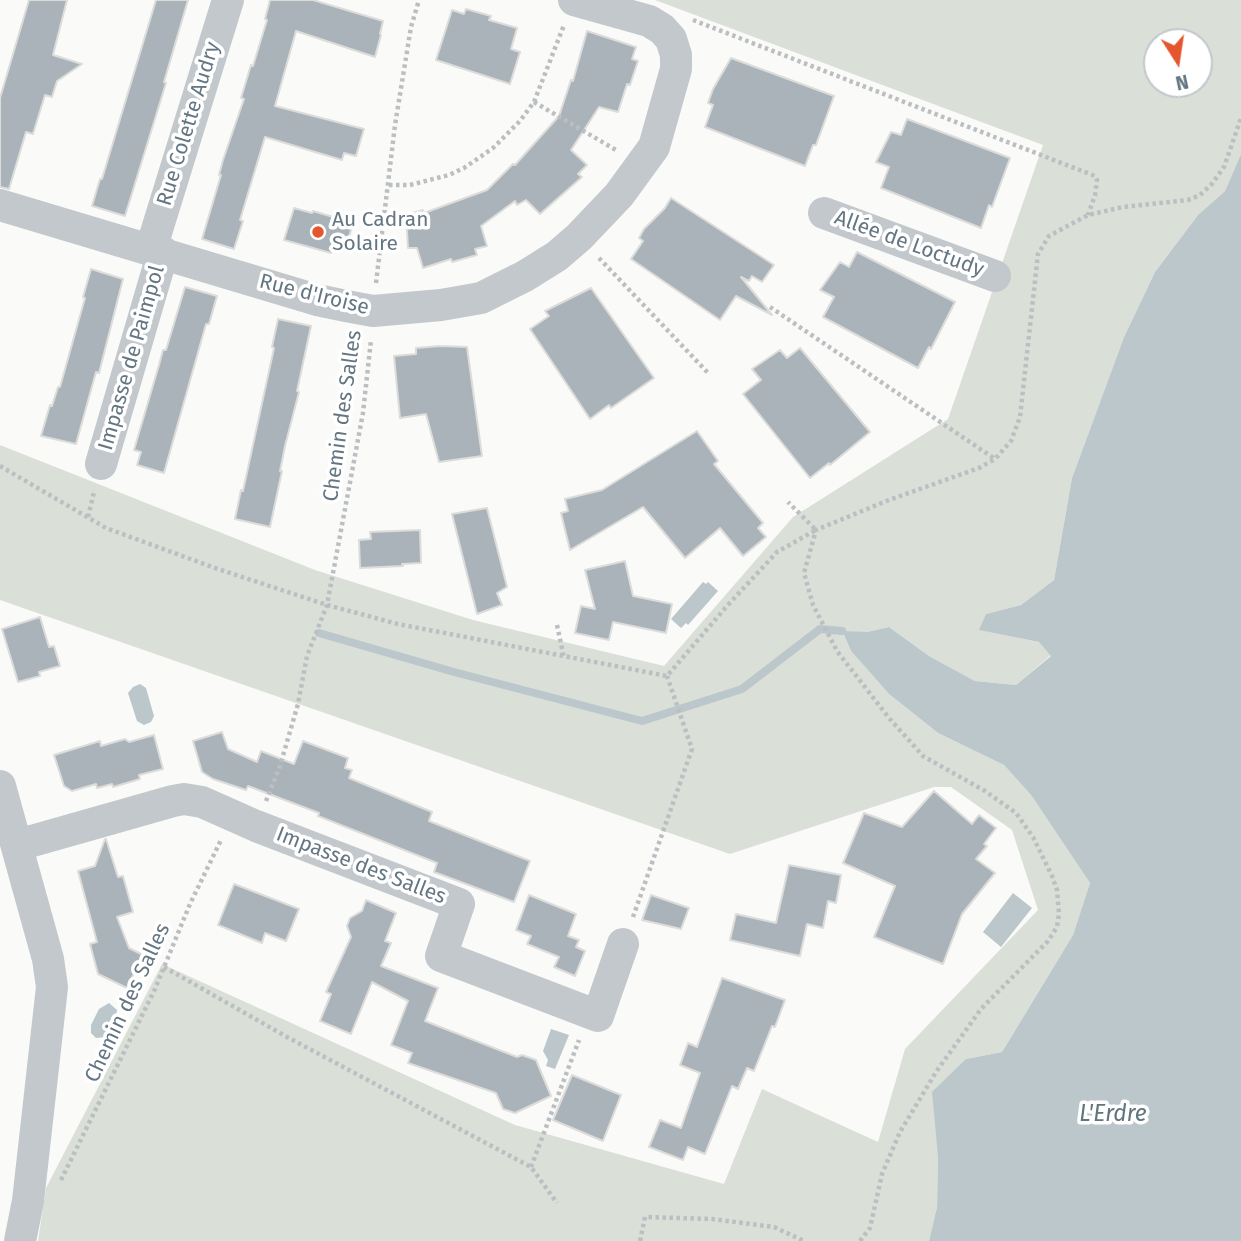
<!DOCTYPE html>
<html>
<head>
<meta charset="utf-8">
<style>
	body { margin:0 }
	#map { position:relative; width:1241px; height:1241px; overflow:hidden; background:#fafaf8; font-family:"Fira Sans",sans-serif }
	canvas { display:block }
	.north { position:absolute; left:1143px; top:28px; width:70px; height:70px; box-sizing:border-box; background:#fff; border:2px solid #c1c8cd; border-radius:50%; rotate:168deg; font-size:19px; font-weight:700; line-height:28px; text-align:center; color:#657683 }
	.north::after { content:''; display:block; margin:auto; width:24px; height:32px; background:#e4572e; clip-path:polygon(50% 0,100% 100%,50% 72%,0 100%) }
</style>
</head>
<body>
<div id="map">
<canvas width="1241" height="1241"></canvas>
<div class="north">N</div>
</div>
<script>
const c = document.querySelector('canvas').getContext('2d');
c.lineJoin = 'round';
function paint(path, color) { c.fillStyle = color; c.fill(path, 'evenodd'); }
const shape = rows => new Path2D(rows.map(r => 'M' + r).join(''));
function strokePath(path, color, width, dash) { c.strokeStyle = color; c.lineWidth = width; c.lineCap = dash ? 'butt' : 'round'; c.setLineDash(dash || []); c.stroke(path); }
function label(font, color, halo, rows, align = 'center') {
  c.font = font + ' "Fira Sans",sans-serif'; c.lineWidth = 7; c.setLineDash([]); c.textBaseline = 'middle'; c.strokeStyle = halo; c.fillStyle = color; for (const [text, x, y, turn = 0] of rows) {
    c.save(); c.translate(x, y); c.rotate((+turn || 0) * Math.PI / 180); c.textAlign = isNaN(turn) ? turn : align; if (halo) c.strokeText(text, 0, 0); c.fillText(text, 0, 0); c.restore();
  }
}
const green = shape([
	[655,0,1241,0,1241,154,1225,191,1198,215,1155,272,1124,337,1072,478,1054,580,1021,605,986,614,980,630,1039,642,1051,655,1016,685,975,681,929,656,889,627,867,632,842,632,851,651,889,694,938,733,1004,765,1031,795,1090,883,1073,935,1002,1052,966,1059,938,1156,937,1207,929,1241,38,1241,46,1188,162,964,515,1125,724,1184,762,1089,878,1142,905,1049,1038,910,1012,830,951,787,934,787,730,854,0,600,0,445,315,570,473,620,664,666,793,517,948,419,1043,145],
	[1157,42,1199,42,1199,84,1157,84]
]);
const water = shape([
	[1241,154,1241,1241,929,1241,937,1207,938,1156,932,1092,966,1059,1002,1052,1073,935,1090,883,1031,795,1004,765,938,733,889,694,851,651,842,631,867,632,889,627,929,656,975,681,1016,685,1051,656,1039,642,979,630,986,614,1021,605,1054,580,1072,478,1124,337,1155,272,1198,215,1225,191],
	[703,582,706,584,708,582,718,591,688,625,686,623,681,628,671,619],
	[140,684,146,688,154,716,151,722,144,725,137,721,128,693,133,687],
	[1013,893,1032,908,1001,947,983,932],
	[109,1003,117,1010,116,1017,106,1037,96,1038,91,1033,91,1025,99,1009],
	[551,1029,569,1035,555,1069,546,1066,548,1060,543,1051]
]);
const stream = shape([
	[319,633,454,672,642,721,742,689,820,629,842,631]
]);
const building = shape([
	[29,0,67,0,53,55,82,64,57,81,52,97,45,95,33,134,26,132,9,189,0,187,0,98,29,0],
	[156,0,188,0,164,82,166,83,125,216,92,206,100,179,102,179,156,0],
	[270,0,313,0,383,21,380,34,381,35,375,57,296,31,275,106,364,129,356,156,344,153,342,160,265,137,240,220,243,221,234,249,202,239,221,175,219,175,223,160,244,99,241,98,251,65,253,66,267,20,265,19,270,0],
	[466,9,491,16,489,20,517,28,511,49,520,52,510,84,436,60,452,10,464,14,466,9],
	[587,31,636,47,632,59,638,61,630,85,627,84,618,112,599,107,571,150,587,165,578,174,582,177,540,214,526,200,517,205,515,201,481,226,487,246,475,249,477,255,452,262,451,259,423,268,417,248,408,248,406,215,423,210,424,213,487,190,513,164,515,165,559,116,571,80,573,81,587,31],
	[731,58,834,96,816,145,813,145,805,166,705,127,713,105,708,103,713,89,731,58],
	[907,119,1010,158,992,207,989,205,981,228,881,188,889,167,876,162,891,132,901,135,907,119],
	[671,198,774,265,762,282,752,276,749,281,741,277,772,315,736,296,720,320,631,259,643,241,639,238,644,229,665,208,671,198],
	[294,208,312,213,313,211,353,223,345,251,333,247,331,253,284,240,294,208],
	[857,252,955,302,931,349,929,347,918,368,823,317,834,297,820,290,840,262,849,267,857,252],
	[91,269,123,279,99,373,96,372,76,444,41,436,50,405,52,406,58,387,60,387,85,298,83,297,91,269],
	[185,287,217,296,209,324,206,324,164,473,137,465,141,452,134,450,159,365,163,350,166,350,185,287],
	[591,288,654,378,611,408,609,405,590,419,530,329,549,316,545,311,591,288],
	[278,319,311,326,297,391,299,392,285,446,280,471,282,471,270,527,235,519,241,490,243,491,274,348,272,347,278,319],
	[440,346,467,347,482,456,439,462,426,414,400,418,394,356,416,354,416,348,440,346],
	[800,348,870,432,830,465,829,463,810,478,743,394,761,380,752,369,780,350,787,358,800,348],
	[697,431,718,461,714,464,763,523,758,528,766,537,743,556,720,528,685,558,643,507,570,550,561,513,568,511,565,499,602,490,697,431],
	[487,508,507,587,497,593,502,605,477,614,452,514,487,508],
	[420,530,421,563,402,564,403,566,360,568,359,540,371,539,370,532,420,530],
	[625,561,633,596,672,604,666,633,613,622,609,640,575,633,581,606,595,609,585,570,625,561],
	[40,617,49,647,54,646,60,666,39,672,40,676,18,682,2,629,40,617],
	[222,732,228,749,257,762,261,751,294,764,303,741,348,758,345,768,352,770,349,778,432,812,429,821,530,861,514,902,434,872,437,863,318,816,319,813,248,786,246,790,213,779,202,772,193,741,222,732],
	[154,735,163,769,139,775,140,779,113,787,112,784,97,788,96,784,72,791,64,786,54,755,100,741,101,746,125,739,129,742,154,735],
	[934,791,972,824,979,815,996,828,984,844,987,846,976,859,995,873,962,914,943,964,874,937,895,886,843,863,864,813,902,827,934,791],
	[105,839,106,839,118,877,123,876,133,912,117,917,129,948,143,955,127,988,98,974,90,944,97,942,78,871,95,866,105,839],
	[789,865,841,875,836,903,828,901,823,928,807,924,800,956,730,940,736,914,776,923,789,865],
	[234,884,299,909,286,941,265,933,262,943,218,925,234,884],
	[529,895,576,914,568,936,579,940,576,947,585,951,575,976,554,967,559,957,527,944,531,936,516,930,529,895],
	[651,895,689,908,681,929,642,920,651,895],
	[366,900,396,913,385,941,391,943,381,966,438,988,425,1021,517,1057,522,1055,536,1060,551,1096,515,1113,503,1109,496,1093,408,1063,412,1053,391,1045,408,1001,372,982,351,1034,320,1021,331,994,326,992,351,937,347,926,350,918,362,911,366,900],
	[722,978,785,1000,775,1027,772,1026,754,1071,747,1068,738,1089,732,1086,705,1154,688,1147,683,1160,649,1147,660,1120,681,1128,700,1073,680,1065,688,1043,697,1047,722,978],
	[572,1075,621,1095,603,1141,553,1120,572,1075]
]);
const path = shape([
	[693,20,1095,176,1097,180,1095,195,1088,215],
	[534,102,616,150],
	[389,185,410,185,449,175,464,168,493,148,520,121,534,102,564,25],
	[599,258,709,374],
	[376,283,395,125,411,27,419,0],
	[770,307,995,459],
	[0,466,106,528,215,568,327,605,398,624,667,676,727,606,777,552,816,530,788,502],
	[88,517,94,492],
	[557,625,564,658],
	[266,801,280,766,298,704,307,656,327,605,363,413,371,340],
	[633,917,692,749,667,676],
	[164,967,287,1037,531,1167,557,1203],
	[531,1167,579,1040],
	[61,1180,155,989,190,904,221,840],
	[640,1241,645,1217,712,1219,774,1227,804,1241],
	[860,1241,870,1228,882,1174,900,1132,936,1072,981,1009,1048,941,1057,927,1059,914,1057,890,1052,876,1033,837,1016,813,985,791,923,756,889,718,837,651,813,605,804,573,816,530,889,500,979,468,995,459,1011,441,1020,417,1038,254,1049,236,1088,215,1123,207,1188,200,1200,195,1211,185,1224,167,1241,118]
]);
const minor = shape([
	[0,205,317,300,346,306,373,311,441,305,481,298,525,276,557,256,579,237,619,195,654,147,676,69,676,55,671,39,662,29,649,21,574,0],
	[824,213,995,276],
	[151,249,228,0],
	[101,464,163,252],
	[0,786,48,959,52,987,28,1201,20,1241],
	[18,845,173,801,184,799,202,802,256,826,459,904,441,956,598,1016,623,944]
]);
const markers = [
	[318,232,7,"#e4572e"]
];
const streetNames = [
	["Rue Colette Audry",189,124,-73],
	["Allée de Loctudy",909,244,20],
	["Rue d'Iroise",314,295,14],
	["Impasse de Paimpol",132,358,-74],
	["Chemin des Salles",343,416,-82],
	["Impasse des Salles",361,866,21],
	["Chemin des Salles",128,1003,-65]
];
const poiNames = [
	["Au Cadran",332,220],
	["Solaire",332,244]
];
const waterNames = [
	["L'Erdre",1113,1115]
];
paint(green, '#dadfd7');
paint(water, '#bbc7cb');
strokePath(stream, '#bbc7cb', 8);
paint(building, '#aab3b9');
strokePath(building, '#dcdcda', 2);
strokePath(path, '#bbbfc2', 4.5, [3.5, 3.5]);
strokePath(minor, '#c3c8cc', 32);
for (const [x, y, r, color] of markers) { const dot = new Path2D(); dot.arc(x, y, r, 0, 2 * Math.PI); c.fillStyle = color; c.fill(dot); strokePath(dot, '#fff', 2.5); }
label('21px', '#657683', '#fff', streetNames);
label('21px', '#657683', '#fff', poiNames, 'left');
label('italic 23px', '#60757c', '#fff', waterNames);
</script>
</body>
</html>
